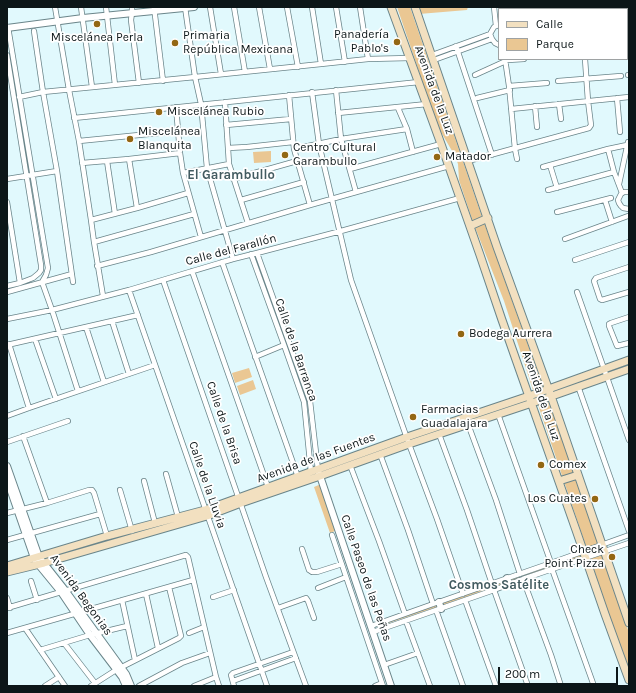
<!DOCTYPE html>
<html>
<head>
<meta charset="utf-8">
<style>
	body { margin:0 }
	#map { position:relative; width:636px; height:693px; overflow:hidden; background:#e1f9fd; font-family:Karla,sans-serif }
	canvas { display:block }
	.frame { position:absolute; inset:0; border:8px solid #0c1618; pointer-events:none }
	.legend { position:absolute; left:498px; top:8px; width:130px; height:52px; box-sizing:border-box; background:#fff; border:1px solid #9ea2a3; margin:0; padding:5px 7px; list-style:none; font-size:12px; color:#0c1618 }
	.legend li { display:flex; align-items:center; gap:8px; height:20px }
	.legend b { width:20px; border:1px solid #9ea2a3 }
	.scale { position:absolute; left:498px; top:667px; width:120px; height:18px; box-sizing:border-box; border:2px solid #0c1618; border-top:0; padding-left:5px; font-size:12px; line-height:14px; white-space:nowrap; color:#0c1618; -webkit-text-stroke:3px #fff; paint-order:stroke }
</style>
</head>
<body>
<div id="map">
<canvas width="636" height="693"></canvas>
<div class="frame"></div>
<ul class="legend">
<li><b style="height:5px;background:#f2e0c0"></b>Calle</li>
<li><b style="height:11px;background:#eac793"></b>Parque</li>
</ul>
<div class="scale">200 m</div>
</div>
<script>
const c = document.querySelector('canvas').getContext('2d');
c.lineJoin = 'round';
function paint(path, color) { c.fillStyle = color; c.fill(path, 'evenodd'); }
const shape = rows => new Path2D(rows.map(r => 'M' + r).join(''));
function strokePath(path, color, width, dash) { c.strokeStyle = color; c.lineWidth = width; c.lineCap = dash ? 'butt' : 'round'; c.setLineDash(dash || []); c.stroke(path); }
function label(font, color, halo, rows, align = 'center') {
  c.font = font + ' Karla,sans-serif'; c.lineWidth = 3.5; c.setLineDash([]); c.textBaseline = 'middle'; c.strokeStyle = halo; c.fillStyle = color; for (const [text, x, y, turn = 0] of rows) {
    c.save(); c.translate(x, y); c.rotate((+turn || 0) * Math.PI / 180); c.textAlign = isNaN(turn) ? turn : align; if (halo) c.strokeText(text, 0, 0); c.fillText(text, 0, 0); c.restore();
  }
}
const green = shape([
	[397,7,410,7,482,217,543,387,598,539,629,633,629,673,533,390,504,301,473,222,459,180,458,164,455,156,438,127],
	[416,7,468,7,467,10,419,14],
	[271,151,271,162,254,163,253,152],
	[249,368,252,377,235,383,232,373],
	[253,380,256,389,240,395,237,386],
	[321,484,327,500,325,501,335,531,330,533,314,487],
	[581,553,583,558,509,583,507,579],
	[504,581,505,583,443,605,442,602],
	[436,604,437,607,377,627,377,625]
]);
const minor = shape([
	[55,7,69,90,79,141,91,220,94,242,103,296],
	[81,7,92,87],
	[106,7,115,85],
	[132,7,132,13,131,20,139,83],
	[154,7,163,81],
	[185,7,195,77,201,104,207,168,233,259],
	[210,7,221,74],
	[234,7,245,72],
	[259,7,270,69],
	[287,7,298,67],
	[312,7,321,64],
	[336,7,345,62],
	[360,7,368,59],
	[494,7,496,26],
	[579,7,579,9],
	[502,9,520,7],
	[627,19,629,19],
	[499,25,494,27,490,34,492,39,495,43,499,45],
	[627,25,629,24],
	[8,27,48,268,46,275,42,282],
	[34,31,43,92,57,171,73,282],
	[456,46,492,155],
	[627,50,629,50],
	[7,55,41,265,41,270,39,273,33,278,20,283,7,286],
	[432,55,490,34],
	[505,59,509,86,515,149,517,159],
	[434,60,492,39],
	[475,75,508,60,524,59],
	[628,75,629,75],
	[558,81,621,76],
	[509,86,547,83],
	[336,90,341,139,356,192],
	[312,92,319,144,351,280,409,444,437,519,463,594],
	[289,95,294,149,310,205],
	[19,97,43,92,195,77,321,64,368,59,410,58],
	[477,98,510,90],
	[617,98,620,132],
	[225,102,229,164,248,223],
	[559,104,561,119],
	[535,106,537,127],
	[176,107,180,153,183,173,201,237],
	[398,108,407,129,413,152],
	[511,109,629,97],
	[338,113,427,104],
	[74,118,419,82],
	[226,125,291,119],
	[79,141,179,131],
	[228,148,247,147,293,142],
	[294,149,341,139,407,129],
	[608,149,614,172,622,193],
	[129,159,137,208],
	[107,161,115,214],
	[468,161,589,128,591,125,588,101,585,59],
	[82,163,129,159,180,153],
	[550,165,557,188],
	[543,167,608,149,627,145],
	[350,169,441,144],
	[183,173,229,164],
	[7,179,57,171],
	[233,179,297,161],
	[619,184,628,142],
	[548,190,614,172],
	[629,192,624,192,621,194,618,200,619,203,621,206,623,208,629,209],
	[241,200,304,182],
	[605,200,612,222],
	[7,202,20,283],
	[557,212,611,198],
	[91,220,137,208,188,193],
	[565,239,628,216],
	[94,242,194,214],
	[257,253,310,401,318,470],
	[251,254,284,345,304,402,311,472],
	[575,260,629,242],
	[222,262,298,477],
	[97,266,151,252,310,205,449,166],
	[629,267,596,278,594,281,600,299,602,300,629,292],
	[192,271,268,487],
	[163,280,266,577,306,686],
	[42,282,52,310,78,391],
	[129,290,267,686],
	[7,292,72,274],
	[577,292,629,440],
	[629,317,611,323,609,324,609,326,617,346,629,343],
	[7,319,52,310,129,290,233,259,257,253,341,231,460,198],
	[112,321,129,374],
	[86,327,104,382],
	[35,339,56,399],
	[9,344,29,408],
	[7,345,138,315],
	[255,357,284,345],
	[578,386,629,531],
	[498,414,551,563],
	[7,416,29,408,155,365],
	[468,424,496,500,520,574],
	[439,434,467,510,492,584],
	[23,436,47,503],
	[7,442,68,421],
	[380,454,408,530,433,604],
	[350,465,379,541,405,614],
	[166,474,178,517],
	[144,481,155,523],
	[120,490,132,531],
	[7,513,47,503,89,490,92,490,94,493,107,536],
	[332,535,383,686],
	[7,540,100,514],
	[302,549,309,570,312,572,317,572,342,564],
	[552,569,594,686],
	[523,579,551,655,561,686],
	[31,581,37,600],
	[318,588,346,577],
	[494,590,528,686],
	[146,594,158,648],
	[213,597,234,590],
	[7,598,10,608],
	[122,600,135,660],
	[465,600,496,686],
	[7,608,186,555,188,557,216,677,219,686],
	[278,608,306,598,308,601,314,618],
	[436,610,463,686],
	[406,621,430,686],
	[371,626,433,604,551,563,629,535],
	[25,628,65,686],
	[373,632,494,590,523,579,629,543],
	[7,633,193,580],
	[189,633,204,627],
	[64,643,95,683],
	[40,650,90,635,127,626],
	[384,665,418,653],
	[233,681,296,658],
	[45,686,59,677],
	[91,686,116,670,179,638,181,636,169,587],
	[139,686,182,663,210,653],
	[194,686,216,677],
	[234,686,231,675,233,673,293,652],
	[375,686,382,683]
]);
const tertiary = shape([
	[7,28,83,18,194,7],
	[7,466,39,557,65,590,126,674,131,686],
	[319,473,391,686],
	[7,480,34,558,38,564,61,592,90,635,122,677,126,686],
	[507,578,509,584],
	[439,602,441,609]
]);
const secondary = shape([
	[391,7,441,144,480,255,502,320,576,530,605,614,629,680],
	[415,7,497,247,551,396,629,623],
	[470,226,488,218],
	[559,481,578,475],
	[7,566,107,536,205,510,407,437,532,395,629,360],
	[7,572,44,563,207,516,241,503,320,476,409,444,532,403,629,369]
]);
const markers = [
	[97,24,4,"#936713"],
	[397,42,4,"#936713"],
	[175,43,4,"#936713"],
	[159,112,4,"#936713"],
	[130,139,4,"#936713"],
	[285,155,4,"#936713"],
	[437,157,4,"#936713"],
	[461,334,4,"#936713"],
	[413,417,4,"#936713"],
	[541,465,4,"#936713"],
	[595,499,4,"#936713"],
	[612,557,4,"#936713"]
];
const poiNames = [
	["Panadería",389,35,"right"],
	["Pablo's",389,49,"right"],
	["Primaria",183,36],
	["República Mexicana",183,50],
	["Miscelánea Perla",97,38,"center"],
	["Miscelánea Rubio",167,112],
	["Miscelánea",138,132],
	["Blanquita",138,146],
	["Centro Cultural",293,148],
	["Garambullo",293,162],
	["Matador",445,157],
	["Bodega Aurrera",469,334],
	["Farmacias",421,410],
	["Guadalajara",421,424],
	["Comex",549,465],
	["Los Cuates",587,499,"right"],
	["Check",604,550,"right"],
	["Point Pizza",604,564,"right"]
];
const streetNames = [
	["Avenida de la Luz",434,90,70],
	["Calle del Farallón",231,250,-15],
	["Calle de la Barranca",296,350,71],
	["Avenida de la Luz",541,396,71],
	["Calle de la Brisa",224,423,71],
	["Avenida de las Fuentes",316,458,-20],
	["Calle de la Lluvia",207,485,71],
	["Calle Paseo de las Peñas",366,578,71],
	["Avenida Begonias",81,595,54]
];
const neighbourhoodNames = [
	["El Garambullo",231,175],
	["Cosmos Satélite",499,585]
];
paint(green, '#eac793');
strokePath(minor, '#6a858a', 6);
strokePath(tertiary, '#6a858a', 8);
strokePath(secondary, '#6a858a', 9);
strokePath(minor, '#fff', 4.5);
strokePath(tertiary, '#fff', 6);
strokePath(secondary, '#f2e0c0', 7);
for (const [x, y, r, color] of markers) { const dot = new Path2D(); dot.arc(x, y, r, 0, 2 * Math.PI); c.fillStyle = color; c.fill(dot); strokePath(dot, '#fff', 1.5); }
label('12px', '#0c1618', '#fff', poiNames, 'left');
label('12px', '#0c1618', '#fff', streetNames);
label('bold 13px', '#425b60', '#fff', neighbourhoodNames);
</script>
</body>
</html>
